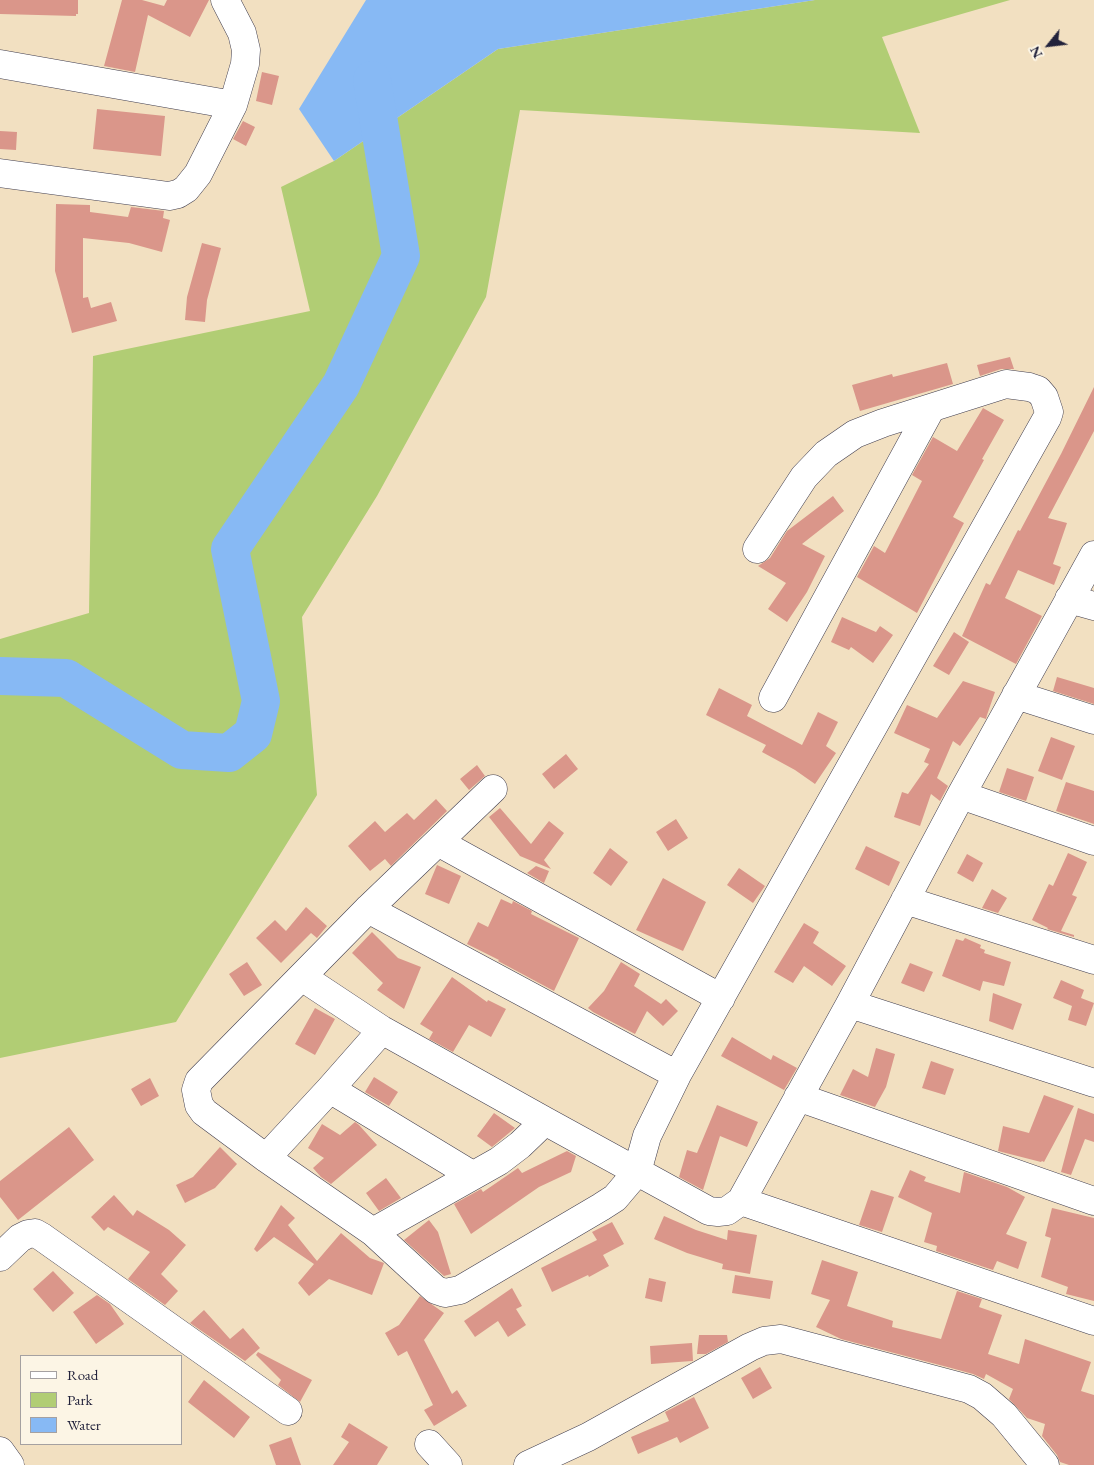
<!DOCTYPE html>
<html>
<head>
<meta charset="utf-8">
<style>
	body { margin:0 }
	#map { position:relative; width:1094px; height:1465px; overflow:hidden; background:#f2e0c1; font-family:"EB Garamond",serif }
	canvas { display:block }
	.legend { position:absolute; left:20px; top:1355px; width:162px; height:90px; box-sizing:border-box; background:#fcf5e5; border:1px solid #a5a1a1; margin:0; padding:6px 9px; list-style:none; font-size:15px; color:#22223b }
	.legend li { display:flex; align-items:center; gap:10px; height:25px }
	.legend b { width:25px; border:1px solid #a5a1a1 }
	.north { position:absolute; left:1024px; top:20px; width:50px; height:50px; -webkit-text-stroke:4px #fcf5e5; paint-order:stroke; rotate:241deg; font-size:14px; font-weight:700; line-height:20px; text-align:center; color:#22223b }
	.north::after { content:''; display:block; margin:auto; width:18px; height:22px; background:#22223b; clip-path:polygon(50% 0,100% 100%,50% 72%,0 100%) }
</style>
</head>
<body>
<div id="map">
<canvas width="1094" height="1465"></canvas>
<ul class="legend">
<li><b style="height:6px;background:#fff"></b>Road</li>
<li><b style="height:14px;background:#b1cd74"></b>Park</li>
<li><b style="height:14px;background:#87b9f4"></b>Water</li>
</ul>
<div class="north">N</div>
</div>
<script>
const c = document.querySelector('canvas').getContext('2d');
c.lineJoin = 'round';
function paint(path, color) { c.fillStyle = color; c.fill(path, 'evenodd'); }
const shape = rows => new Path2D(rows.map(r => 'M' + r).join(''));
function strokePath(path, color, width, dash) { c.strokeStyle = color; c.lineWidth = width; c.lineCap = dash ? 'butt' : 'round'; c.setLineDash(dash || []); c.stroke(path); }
const green = shape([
	[815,0,1010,0,882,37,920,133,520,110,486,297,377,496,302,617,317,795,176,1022,0,1058,0,639,89,613,93,356,310,311,281,187,334,161,498,49]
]);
const water = shape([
	[366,0,815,0,498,49,334,161,299,109]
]);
const river = shape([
	[0,676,66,678,182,750,229,753,253,734,261,701,230,549,341,385,401,256,372,80]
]);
const building = shape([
	[0,0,78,0,78,14,76,14,76,16,0,14],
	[122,0,142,0,164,6,167,0,209,0,190,37,148,15,135,72,104,66],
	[262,72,279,76,272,105,256,101],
	[97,109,165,116,161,156,93,149],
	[243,121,255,127,246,146,233,139],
	[0,131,17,132,16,150,0,149],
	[56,204,90,205,90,212,128,217,131,207,164,211,163,218,170,220,162,252,129,243,83,238,83,298,88,297,91,308,111,302,117,321,72,333,55,271],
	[202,243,221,248,207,300,205,322,185,320,187,297],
	[1010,357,1014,369,1001,369,980,376,977,365],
	[947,363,953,384,860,411,852,385,892,374,893,377],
	[1094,387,1094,431,1048,518,1067,523,1053,564,1061,567,1054,585,1018,570,1005,598,1042,616,1016,664,962,636,986,583,990,585,1018,530,1020,531,1061,454],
	[983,408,1004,420,982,459,984,460,953,517,964,523,917,613,857,577,874,546,885,553,922,481,912,475,933,437,957,451],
	[833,496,844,511,802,544,825,556,807,592,787,622,768,609,786,583,758,566,770,558,787,531],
	[842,617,876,632,880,626,893,635,873,663,851,647,849,650,831,642],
	[954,632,969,642,949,675,933,666],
	[1057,677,1094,688,1094,704,1053,691],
	[963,681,995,692,987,715,986,719,980,717,960,746,953,741,937,778,948,786,940,801,931,794,920,826,894,817,902,792,908,794,929,764,924,762,930,749,894,733,907,705,937,718],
	[719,688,752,705,747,716,802,745,818,712,838,722,826,746,836,753,815,784,795,770,762,752,766,745,706,715],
	[1051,737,1075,746,1062,780,1038,771],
	[566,754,578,769,554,789,542,774],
	[477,765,485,776,469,790,460,779],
	[1007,768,1034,777,1026,801,999,792],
	[1066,782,1094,791,1094,824,1056,811],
	[436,799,447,811,391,866,385,859,370,871,348,846,375,821,385,832,407,813,414,820],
	[500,808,531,844,549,821,564,833,544,860,551,869,520,856,489,817],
	[676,819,688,838,668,851,656,832],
	[866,846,900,862,889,886,855,869],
	[610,848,628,862,611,886,593,873],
	[1068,853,1087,862,1072,895,1077,897,1061,931,1074,935,1074,937,1047,929,1048,928,1032,920,1049,884,1053,886],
	[967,854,983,863,973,882,957,873],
	[437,865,461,876,449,904,425,894],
	[536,866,549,871,544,883,527,873],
	[739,868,765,886,753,903,727,885],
	[663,878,706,902,683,951,636,930],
	[992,889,1007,898,998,913,982,908],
	[501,899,512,904,513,901,532,911,531,914,579,938,554,991,498,961,499,960,467,944,478,922,488,927],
	[306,907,327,926,317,938,311,933,281,963,256,938,275,920,286,931],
	[804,923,819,932,813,943,846,966,832,986,804,966,793,983,774,972],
	[372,932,398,958,421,967,404,1009,377,990,383,983,352,953],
	[965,938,981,945,980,948,985,950,984,953,1011,962,1004,986,983,981,980,991,942,976,956,939,963,941],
	[247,962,262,985,244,996,229,974],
	[621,962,640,974,634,986,661,1004,666,999,678,1011,663,1026,647,1011,635,1034,593,1012,588,1008,604,991],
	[910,963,933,972,924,992,901,983],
	[452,977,487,1002,488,1000,506,1009,491,1037,469,1025,453,1052,429,1039,433,1032,420,1024],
	[1061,980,1084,990,1081,998,1094,1003,1086,1026,1068,1020,1072,1006,1053,998],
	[993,993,1022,1004,1013,1030,989,1021],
	[315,1008,335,1019,315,1055,295,1044],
	[732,1037,771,1060,773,1055,797,1068,784,1090,721,1056],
	[876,1048,895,1054,886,1087,875,1107,840,1095,853,1069,868,1077],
	[931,1061,954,1069,945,1095,922,1088],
	[374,1077,398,1092,389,1106,365,1092],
	[150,1078,159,1096,141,1106,131,1089],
	[1044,1095,1074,1106,1044,1162,1042,1161,1041,1162,998,1151,1003,1126,1029,1133],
	[717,1105,758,1122,747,1147,720,1136,703,1190,679,1177,687,1150,697,1153],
	[1078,1108,1094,1114,1094,1142,1085,1139,1071,1175,1061,1172],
	[494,1113,515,1128,492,1147,477,1136],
	[355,1122,359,1125,377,1145,331,1184,321,1177,313,1168,324,1158,308,1148,322,1124,340,1135],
	[69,1127,94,1160,18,1220,0,1197,0,1181],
	[220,1147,237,1164,215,1188,185,1203,176,1185,193,1177],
	[567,1151,576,1156,571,1172,539,1187,471,1234,454,1204,481,1189,483,1192,518,1168,522,1173],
	[910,1170,926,1177,924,1181,960,1193,964,1172,1007,1187,1025,1197,1006,1234,1027,1242,1018,1269,997,1261,993,1270,936,1251,937,1246,924,1242,932,1213,898,1197],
	[386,1178,401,1198,379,1211,366,1193],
	[871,1190,894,1197,882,1232,859,1225],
	[114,1195,133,1216,137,1210,169,1230,186,1245,161,1274,178,1291,165,1305,128,1279,150,1252,108,1227,104,1231,91,1217],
	[281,1205,295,1218,288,1225,317,1261,341,1233,370,1258,384,1263,372,1295,329,1279,309,1296,298,1283,314,1264,274,1237,257,1252,254,1249],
	[1052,1208,1094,1218,1094,1301,1066,1294,1068,1287,1041,1277,1051,1238,1045,1236],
	[664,1216,696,1230,727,1240,728,1230,757,1235,750,1274,722,1269,723,1264,687,1253,654,1239],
	[429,1220,438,1232,451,1274,444,1276,404,1240],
	[612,1222,624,1244,603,1255,609,1266,589,1277,588,1275,552,1292,541,1268,597,1240,592,1232],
	[822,1260,858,1272,847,1306,893,1321,892,1327,941,1339,957,1291,982,1299,979,1307,1002,1315,988,1354,1019,1364,1025,1339,1091,1362,1081,1391,1094,1395,1094,1465,1069,1465,1060,1462,1057,1455,1042,1436,1045,1424,1027,1418,1009,1399,1013,1389,986,1374,984,1379,973,1374,951,1368,841,1339,816,1327,830,1300,811,1294],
	[53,1271,74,1293,53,1312,33,1289],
	[735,1275,773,1281,770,1299,732,1293],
	[649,1278,666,1282,662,1302,645,1298],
	[512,1288,522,1306,516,1309,526,1325,508,1337,498,1321,475,1337,464,1321],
	[97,1295,110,1304,124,1324,96,1344,73,1312],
	[420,1296,444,1313,424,1340,452,1394,457,1390,467,1406,434,1426,424,1410,433,1405,407,1351,398,1356,385,1333,399,1325],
	[204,1310,230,1339,243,1328,260,1348,245,1361,190,1323],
	[699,1335,727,1335,728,1342,706,1354,697,1354],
	[692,1343,693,1361,692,1361,651,1364,650,1346],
	[258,1352,312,1380,300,1402,278,1385,281,1380,256,1355],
	[760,1367,772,1388,753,1399,741,1378],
	[204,1380,250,1417,234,1438,188,1402],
	[694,1397,709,1428,680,1443,677,1437,638,1454,631,1437,669,1421,665,1412],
	[349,1423,388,1447,377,1465,333,1465,349,1442,341,1437],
	[291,1437,301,1465,276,1465,269,1445]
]);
const minor = shape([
	[0,64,233,105],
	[0,173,169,196,178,194,186,189,198,174,233,105,245,64,246,50,242,33,225,0],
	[1069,599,1094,606],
	[1016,695,1094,720],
	[773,698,930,410],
	[493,789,368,909,199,1081,196,1090,199,1105,204,1112,266,1158,373,1232,436,1290,445,1293,460,1290,601,1207,615,1198,637,1172,647,1136,677,1075,1047,418,1049,412,1044,397,1038,390,1029,387,1006,384,883,423,855,434,826,454,804,477,757,549],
	[961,795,1094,841],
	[438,842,721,998],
	[905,900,1094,960],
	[368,909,677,1075],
	[302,977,382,1030,545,1121,709,1211,718,1212,727,1211,741,1201,850,1004,961,795,1094,555],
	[850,1004,1094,1083],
	[330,1089,472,1175],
	[798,1097,1094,1201],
	[266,1158,330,1089,382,1030],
	[741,1201,1094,1321],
	[373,1232,499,1161,520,1145,545,1121],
	[0,1257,20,1238,28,1234,35,1233,42,1237,288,1411],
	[429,1444,448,1465],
	[528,1465,588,1437,750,1347,764,1341,781,1339,969,1389,982,1396,1004,1415,1045,1465]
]);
const major = shape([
	[0,1451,10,1465]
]);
paint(green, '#b1cd74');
paint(water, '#87b9f4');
strokePath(river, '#87b9f4', 38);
paint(building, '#da968a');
strokePath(minor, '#413e4f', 29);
strokePath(major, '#413e4f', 29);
strokePath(minor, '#fff', 28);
strokePath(major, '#fff', 28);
</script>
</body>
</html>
